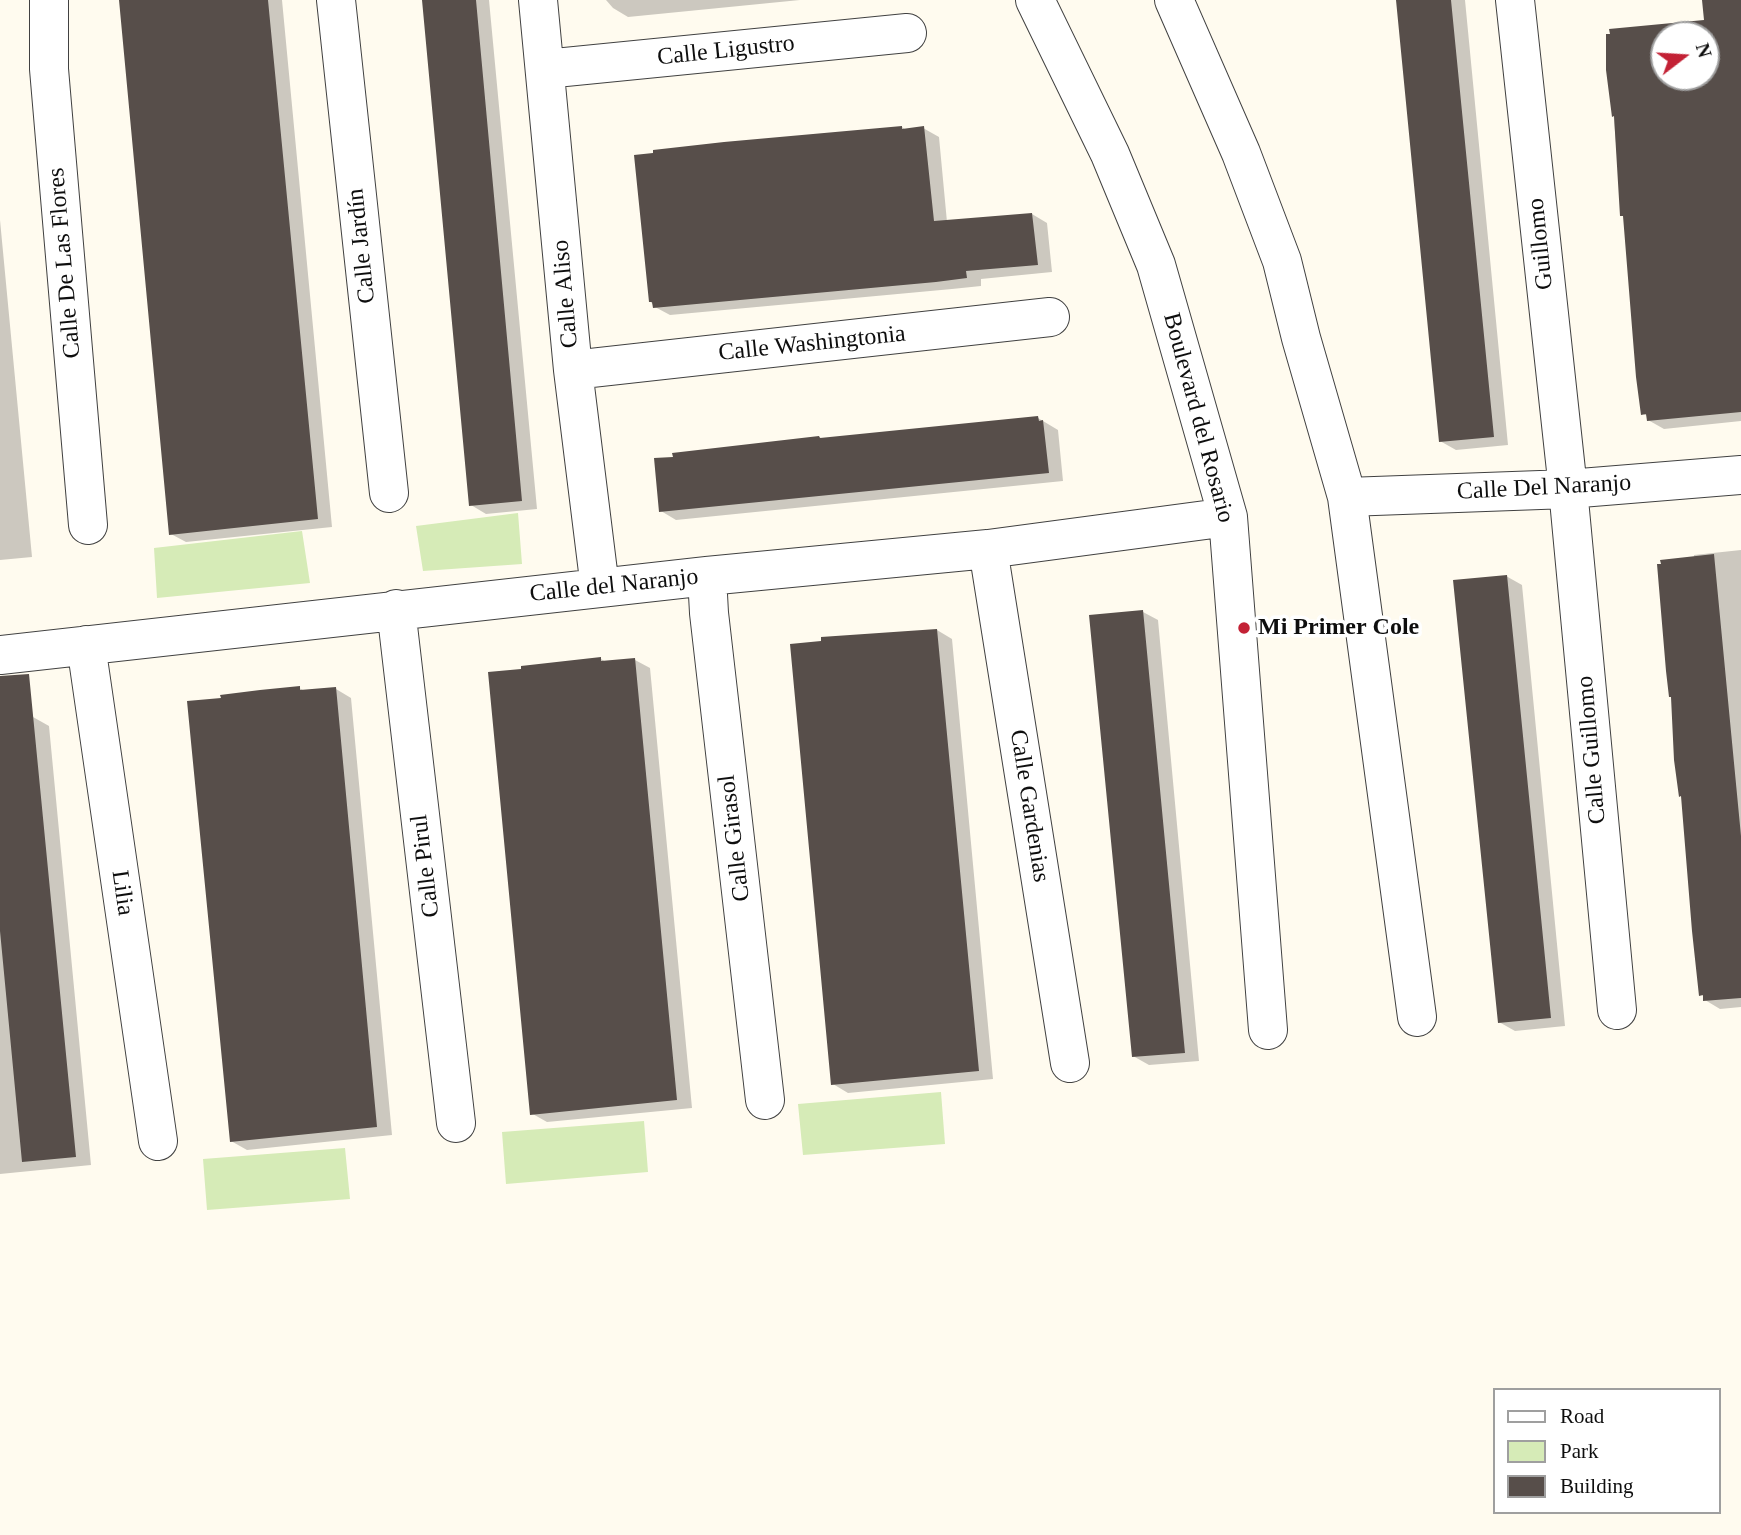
<!DOCTYPE html>
<html>
<head>
<meta charset="utf-8">
<style>
	body { margin:0 }
	#map { position:relative; width:1741px; height:1535px; overflow:hidden; background:#fffbef; font-family:Georgia,serif }
	canvas { display:block }
	.legend { position:absolute; left:1493px; top:1388px; width:228px; height:126px; box-sizing:border-box; background:#fff; border:2px solid #9f9f9f; margin:0; padding:9px 12px; list-style:none; font-size:21px; color:#0e0e0e }
	.legend li { display:flex; align-items:center; gap:14px; height:35px }
	.legend b { width:35px; border:2px solid #9f9f9f }
	.north { position:absolute; left:1650px; top:21px; width:70px; height:70px; box-sizing:border-box; background:#fff; border:2px solid #9f9f9f; border-radius:50%; rotate:73deg; font-size:19px; font-weight:700; line-height:28px; text-align:center; color:#0e0e0e }
	.north::after { content:''; display:block; margin:auto; width:24px; height:32px; background:#c32135; clip-path:polygon(50% 0,100% 100%,50% 72%,0 100%) }
</style>
</head>
<body>
<div id="map">
<canvas width="1741" height="1535"></canvas>
<ul class="legend">
<li><b style="height:9px;background:#fff"></b>Road</li>
<li><b style="height:19px;background:#d6ebb7"></b>Park</li>
<li><b style="height:19px;background:#574e4a"></b>Building</li>
</ul>
<div class="north">N</div>
</div>
<script>
const c = document.querySelector('canvas').getContext('2d');
c.lineJoin = 'round';
function paint(path, color) { c.fillStyle = color; c.fill(path, 'evenodd'); }
const shape = rows => new Path2D(rows.map(r => 'M' + r).join(''));
function strokePath(path, color, width, dash) { c.strokeStyle = color; c.lineWidth = width; c.lineCap = dash ? 'butt' : 'round'; c.setLineDash(dash || []); c.stroke(path); }
function label(font, color, halo, rows, align = 'center') {
  c.font = font + ' Georgia,serif'; c.lineWidth = 7; c.setLineDash([]); c.textBaseline = 'middle'; c.strokeStyle = halo; c.fillStyle = color; for (const [text, x, y, turn = 0] of rows) {
    c.save(); c.translate(x, y); c.rotate((+turn || 0) * Math.PI / 180); c.textAlign = isNaN(turn) ? turn : align; if (halo) c.strokeText(text, 0, 0); c.fillText(text, 0, 0); c.restore();
  }
}
const green = shape([
	[518,513,522,564,423,571,416,526],
	[302,531,310,583,157,598,154,548],
	[941,1092,945,1144,803,1155,798,1104],
	[644,1121,648,1172,506,1184,502,1132],
	[345,1148,350,1199,207,1210,203,1159]
]);
const shadow = shape([
	[121,0,282,0,332,527,186,542,171,534],
	[423,0,489,0,537,509,486,514,471,505],
	[606,0,800,0,628,17,613,8],
	[1398,0,1465,0,1508,445,1456,450,1440,441],
	[1703,0,1741,0,1741,421,1664,429,1648,420,1648,416,1643,414,1625,217,1622,215,1607,36,1705,21],
	[1664,35,1706,35,1706,77,1664,77],
	[902,127,906,130,923,128,939,137,947,222,1032,214,1047,223,1052,272,981,279,981,286,952,289,670,315,655,307,650,301],
	[0,220,32,557,0,560],
	[1038,418,1058,430,1063,481,676,520,661,511,819,437,823,439],
	[1741,550,1741,1007,1720,1009,1705,1000,1705,997,1700,994,1683,797,1694,555],
	[1506,576,1522,585,1565,1026,1515,1031,1499,1022],
	[1143,612,1158,620,1199,1061,1149,1065,1133,1056],
	[937,630,952,639,993,1079,848,1093,833,1084],
	[601,659,606,662,635,660,650,668,692,1108,547,1122,531,1113,523,670],
	[299,688,305,691,336,689,351,698,392,1135,247,1150,231,1141],
	[33,717,49,726,91,1165,0,1174,0,720]
]);
const building = shape([
	[119,0,268,0,318,519,169,535],
	[422,0,476,0,522,501,469,506],
	[1396,0,1451,0,1494,437,1439,442],
	[1702,0,1741,0,1741,412,1647,421,1646,414,1641,415,1636,377,1623,216,1620,216,1614,116,1612,117,1606,70,1606,34,1610,34,1609,29,1704,20],
	[1664,35,1706,35,1706,77,1664,77],
	[902,126,902,129,924,126,934,221,1032,213,1038,265,966,271,967,278,936,282,653,308,652,302,649,302,634,155,653,153,653,150,724,142],
	[1038,416,1039,421,1043,420,1049,473,659,512,654,458,673,457,672,453,819,436,820,438],
	[1714,554,1741,836,1741,998,1703,1001,1703,995,1699,996,1692,931,1681,796,1679,797,1674,760,1671,697,1669,697,1666,671,1657,564,1661,564,1660,560],
	[1507,575,1551,1018,1498,1023,1453,580],
	[1143,610,1185,1053,1132,1057,1089,615],
	[937,629,979,1071,831,1085,790,644,821,641,821,637],
	[601,657,601,661,635,658,677,1100,530,1115,488,672,521,669,521,666],
	[29,674,76,1157,22,1162,0,931,0,676],
	[300,686,300,690,336,687,377,1127,230,1142,187,701,221,698,220,695,260,690]
]);
const minor = shape([
	[49,0,49,69,88,525],
	[336,0,389,493],
	[538,0,573,370,600,588],
	[1035,0,1110,154,1156,265,1228,517,1268,1030],
	[1174,0,1241,153,1282,261,1301,338,1347,497,1417,1017],
	[1515,0,1568,489,1617,1010],
	[545,69,907,33],
	[573,370,1050,317],
	[1347,497,1568,489,1741,475],
	[988,549,1070,1063],
	[707,576,709,613,765,1100],
	[396,609,456,1123],
	[86,645,158,1141],
	[0,655,707,576,988,549,1228,517]
]);
const markers = [
	[1244,628,7,"#c32135"]
];
const streetNames = [
	["Calle Ligustro",726,51,-6],
	["Guillomo",1541,244,-96],
	["Calle Jardín",362,246,-96],
	["Calle De Las Flores",65,263,-95],
	["Calle Aliso",566,294,-95],
	["Calle Washingtonia",812,344,-6],
	["Boulevard del Rosario",1198,418,75],
	["Calle Del Naranjo",1544,488,-3],
	["Calle del Naranjo",614,586,-6],
	["Calle Guillomo",1592,750,-95],
	["Calle Gardenias",1029,806,81],
	["Calle Girasol",735,838,-97],
	["Calle Pirul",426,866,-97],
	["Lilia",122,893,82]
];
const poiNames = [
	["Mi Primer Cole",1258,628]
];
paint(green, '#d6ebb7');
paint(shadow, '#0003');
paint(building, '#574e4a');
strokePath(minor, '#414141', 40);
strokePath(minor, '#fff', 38);
for (const [x, y, r, color] of markers) { const dot = new Path2D(); dot.arc(x, y, r, 0, 2 * Math.PI); c.fillStyle = color; c.fill(dot); strokePath(dot, '#fff', 2.5); }
label('24px', '#0e0e0e', '#fff', streetNames);
label('bold 24px', '#0e0e0e', '#fff', poiNames, 'left');
</script>
</body>
</html>
